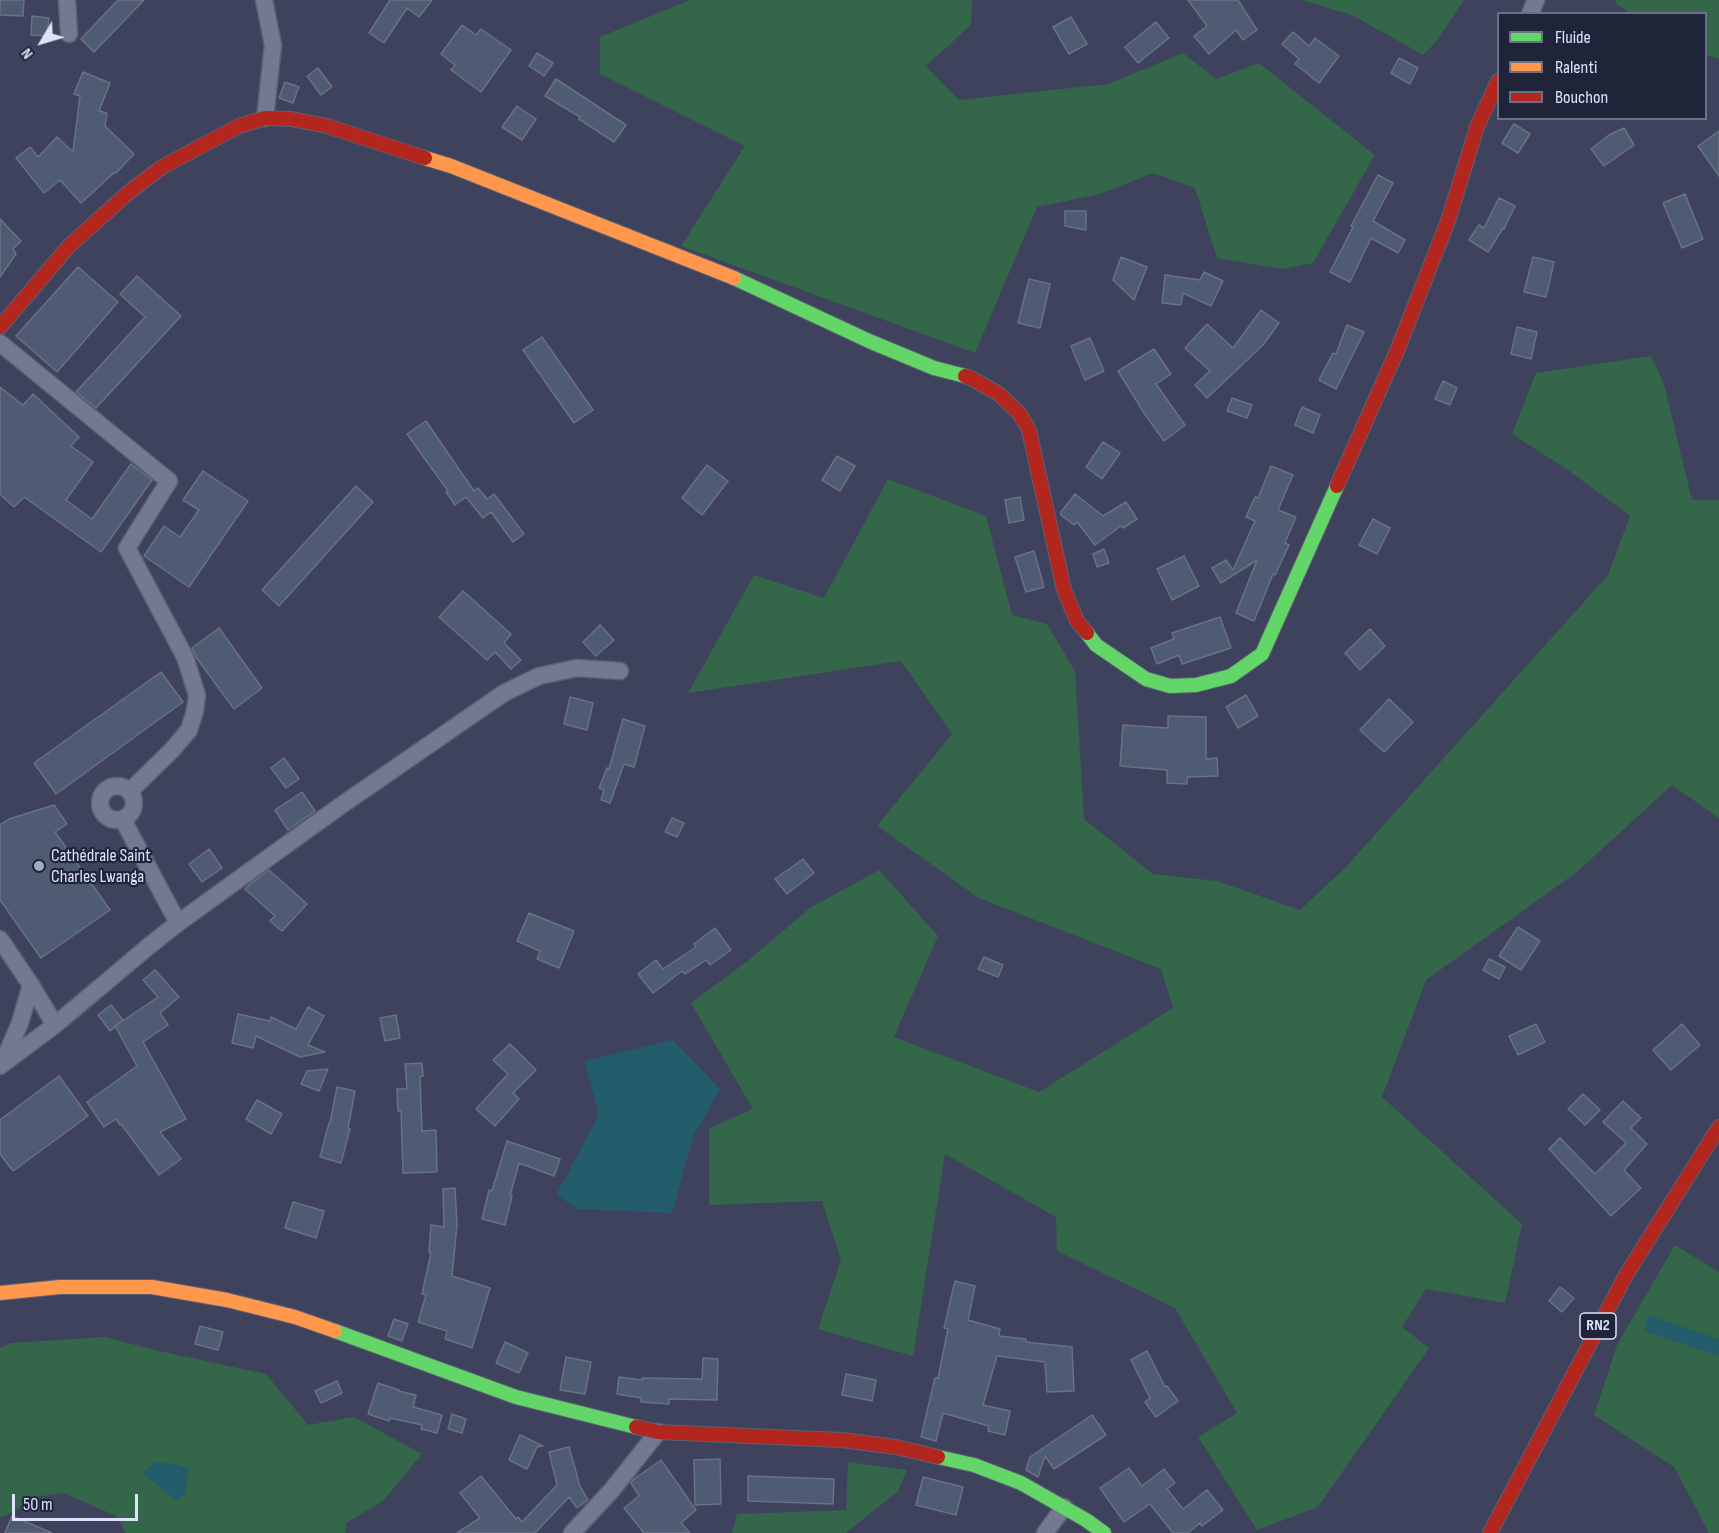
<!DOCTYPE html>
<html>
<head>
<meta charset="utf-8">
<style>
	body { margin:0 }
	#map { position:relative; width:1719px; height:1533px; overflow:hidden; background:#3e425c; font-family:"Sofia Sans Condensed",sans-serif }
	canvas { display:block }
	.legend { position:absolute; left:1497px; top:12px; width:210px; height:108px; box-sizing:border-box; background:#1f2439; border:2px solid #6b7087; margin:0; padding:8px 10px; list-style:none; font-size:18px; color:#dde3fb }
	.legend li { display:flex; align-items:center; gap:12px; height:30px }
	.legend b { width:30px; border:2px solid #6b7087 }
	.north { position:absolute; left:12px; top:12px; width:60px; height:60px; -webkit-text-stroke:4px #1f2439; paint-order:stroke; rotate:232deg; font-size:16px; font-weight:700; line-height:24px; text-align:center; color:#dde3fb }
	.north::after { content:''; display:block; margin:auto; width:21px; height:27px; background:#dde3fb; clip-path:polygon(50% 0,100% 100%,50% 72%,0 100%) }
	.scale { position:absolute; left:12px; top:1494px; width:126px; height:27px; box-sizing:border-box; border:3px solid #dde3fb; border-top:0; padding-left:8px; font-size:18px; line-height:21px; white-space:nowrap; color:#dde3fb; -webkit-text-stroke:4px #1f2439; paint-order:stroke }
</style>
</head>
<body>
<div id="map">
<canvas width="1719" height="1533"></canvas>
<ul class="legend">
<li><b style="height:8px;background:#63d668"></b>Fluide</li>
<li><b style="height:8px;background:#ff974d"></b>Ralenti</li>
<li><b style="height:8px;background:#b3261e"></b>Bouchon</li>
</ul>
<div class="north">N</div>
<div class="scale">50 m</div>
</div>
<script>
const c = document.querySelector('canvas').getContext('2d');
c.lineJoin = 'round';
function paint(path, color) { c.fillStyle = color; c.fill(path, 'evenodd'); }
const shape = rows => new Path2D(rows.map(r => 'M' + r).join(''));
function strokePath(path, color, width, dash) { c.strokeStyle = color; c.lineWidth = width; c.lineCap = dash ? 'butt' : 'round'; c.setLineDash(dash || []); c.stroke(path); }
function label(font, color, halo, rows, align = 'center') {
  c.font = font + ' "Sofia Sans Condensed",sans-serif'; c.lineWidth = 4.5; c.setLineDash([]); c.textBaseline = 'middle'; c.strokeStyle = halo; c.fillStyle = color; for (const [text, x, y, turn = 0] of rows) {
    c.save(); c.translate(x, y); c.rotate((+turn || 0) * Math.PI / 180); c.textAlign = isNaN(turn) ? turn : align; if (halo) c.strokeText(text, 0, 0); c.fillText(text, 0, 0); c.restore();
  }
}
const green = shape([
	[690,0,972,0,971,25,926,66,959,100,1108,84,1183,53,1216,79,1259,63,1375,155,1313,263,1282,269,1217,258,1195,188,1153,173,1100,194,1037,207,975,353,681,246,745,146,600,74,600,37],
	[1301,0,1464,0,1436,42,1423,55,1352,15],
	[1616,0,1719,0,1719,59,1706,55,1706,14,1629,13,1615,2],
	[1651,356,1664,384,1692,500,1719,500,1719,818,1672,785,1577,872,1426,980,1382,1097,1522,1224,1505,1303,1426,1289,1402,1327,1429,1348,1318,1507,1257,1530,1198,1437,1237,1413,1175,1308,1057,1251,1056,1217,945,1154,913,1356,818,1329,841,1260,822,1201,709,1205,709,1128,753,1109,691,1003,749,960,810,908,879,870,938,936,894,1037,1039,1092,1173,1008,1161,969,979,898,877,826,952,734,901,661,688,693,754,575,824,598,888,479,986,516,1012,615,1047,624,1075,671,1084,819,1153,874,1217,881,1300,910,1346,867,1608,575,1630,516,1568,470,1512,434,1536,373],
	[1675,1245,1719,1272,1719,1533,1709,1533,1674,1467,1594,1415,1617,1345],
	[104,1337,159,1351,266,1374,308,1425,354,1417,422,1454,383,1501,346,1523,345,1533,126,1533,116,1516,64,1493,34,1497,4,1517,0,1517,0,1348,11,1343],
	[848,1462,907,1470,898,1491,846,1533,732,1533,737,1514,846,1510]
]);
const water = shape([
	[673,1040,720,1089,693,1137,672,1213,578,1209,556,1195,599,1115,584,1061],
	[1648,1315,1719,1339,1719,1356,1645,1331],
	[155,1462,176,1464,189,1469,185,1495,176,1501,143,1473]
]);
const building = shape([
	[0,0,24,0,23,16,0,15,0,0],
	[118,0,144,0,94,52,81,39,118,0],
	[390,0,432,0,419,17,407,8,384,43,369,33,390,0],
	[1188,0,1238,0,1257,30,1243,40,1236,30,1209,54,1194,36,1207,26,1188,0],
	[32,16,49,18,47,36,31,35,32,16],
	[1071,17,1087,44,1069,54,1053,27,1071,17],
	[1156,22,1169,38,1138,63,1125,47,1156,22],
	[462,25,476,35,481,29,511,50,481,92,451,70,455,65,441,54,462,25],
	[1293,32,1309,46,1315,38,1339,56,1319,83,1295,64,1299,59,1282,44,1293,32],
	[537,53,553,63,544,76,529,66,537,53],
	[1399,58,1418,68,1410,84,1391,73,1399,58],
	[318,68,332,87,321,95,307,76,318,68],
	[83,72,110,83,99,111,107,113,105,126,134,154,116,173,115,172,81,203,60,180,44,193,16,158,30,147,38,157,57,137,73,152,80,96,74,94,83,72],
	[556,79,626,125,614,142,579,119,580,117,545,96,556,79],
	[285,82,299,87,293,103,279,98,285,82],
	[517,106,536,119,522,140,502,127,517,106],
	[1514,124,1530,134,1518,153,1502,143,1514,124],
	[1624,128,1634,145,1604,166,1591,149,1609,135,1624,128],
	[1719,131,1719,176,1698,146,1719,131],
	[1378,175,1393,183,1373,221,1405,240,1398,253,1371,238,1350,282,1330,272,1353,227,1351,226,1378,175],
	[1685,194,1703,239,1682,248,1663,203,1685,194],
	[1499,198,1515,206,1504,229,1503,228,1488,252,1469,240,1479,225,1484,228,1499,198],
	[1065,211,1086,211,1086,230,1065,226,1065,211],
	[0,219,21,241,13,249,16,254,0,277,0,219],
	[1121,257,1147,267,1134,300,1113,280,1121,257],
	[1533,257,1554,262,1546,297,1524,292,1533,257],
	[78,267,118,302,57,372,16,336,78,267],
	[1204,272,1223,281,1211,306,1183,293,1181,305,1162,303,1165,275,1200,280,1204,272],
	[137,276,181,316,96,408,76,392,145,317,120,294,137,276],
	[1029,279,1050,284,1040,328,1018,323,1029,279],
	[1261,310,1279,323,1263,345,1207,398,1195,385,1210,371,1185,348,1207,324,1233,348,1261,310],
	[1347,325,1364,332,1336,389,1319,380,1333,353,1336,354,1347,325],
	[1517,327,1537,332,1531,359,1511,354,1517,327],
	[542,337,593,410,574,423,523,350,542,337],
	[1090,338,1104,371,1085,380,1071,346,1090,338],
	[1154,349,1171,374,1156,384,1185,425,1164,441,1144,413,1118,371,1154,349],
	[1443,381,1457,388,1450,405,1435,399,1443,381],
	[0,387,23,405,33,394,79,437,71,446,93,462,66,500,92,519,131,464,152,480,101,552,24,497,14,507,0,494,0,387],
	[1232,398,1252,405,1247,418,1227,411,1232,398],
	[1302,407,1320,415,1313,433,1295,425,1302,407],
	[426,421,474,491,478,488,487,499,494,494,524,534,513,542,491,512,483,518,466,497,455,505,446,492,448,491,407,434,426,421],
	[1103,442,1120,453,1102,479,1086,467,1103,442],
	[837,456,855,466,840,491,822,480,837,456],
	[707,465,728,481,702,515,682,498,707,465],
	[1271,466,1293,475,1278,510,1296,517,1285,543,1289,545,1275,575,1273,574,1254,621,1236,613,1257,560,1221,583,1212,568,1226,560,1233,570,1255,521,1246,517,1255,497,1258,498,1271,466],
	[203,471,248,501,189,587,144,556,164,526,180,537,199,510,183,500,203,471],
	[356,486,373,502,279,606,262,590,356,486],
	[1075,494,1103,516,1126,502,1137,519,1123,528,1121,526,1095,545,1077,522,1074,525,1061,515,1061,512,1075,494],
	[1020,497,1024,520,1009,523,1005,500,1020,497],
	[1373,519,1390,528,1377,554,1359,545,1373,519],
	[1104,549,1109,563,1097,567,1093,554,1104,549],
	[1034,551,1044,587,1026,592,1015,557,1034,551],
	[1184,556,1199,586,1172,600,1157,569,1184,556],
	[463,591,511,634,504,643,521,660,511,669,495,652,487,660,439,617,463,591],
	[1220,617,1231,648,1182,664,1179,655,1157,664,1151,648,1174,639,1172,633,1220,617],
	[600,625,614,640,596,656,583,642,600,625],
	[219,628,262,688,234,709,196,657,192,648,219,628],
	[1370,629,1385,646,1360,670,1345,653,1370,629],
	[161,672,183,702,56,794,34,763,161,672],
	[1246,695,1258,716,1238,728,1226,707,1246,695],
	[570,697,593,703,587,730,564,724,570,697],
	[1389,699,1413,722,1384,752,1360,730,1389,699],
	[1168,716,1206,717,1206,759,1217,758,1218,776,1187,777,1187,784,1167,783,1167,770,1120,766,1123,725,1168,728,1168,716],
	[623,719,645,726,634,767,624,764,610,803,601,800,604,790,599,788,607,768,609,769,623,719],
	[284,758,299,779,286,788,271,768,284,758],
	[302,792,315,811,288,830,275,810,302,792],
	[54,805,67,824,55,832,110,910,41,958,0,900,0,825,9,819,54,805],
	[672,818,684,823,677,837,665,832,672,818],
	[209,849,222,868,202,882,189,864,209,849],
	[803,859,814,873,787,894,775,879,803,859],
	[269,870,307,904,282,931,270,921,275,916,245,889,250,884,269,870],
	[529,913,574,931,559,968,537,959,540,951,517,941,529,913],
	[1518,927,1540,941,1521,970,1499,956,1518,927],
	[715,928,731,950,710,965,706,960,685,974,682,971,653,993,638,974,656,960,663,969,696,947,694,944,715,928],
	[984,957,1003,965,998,977,978,969,984,957],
	[1489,959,1505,967,1499,979,1483,970,1489,959],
	[155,970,179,997,160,1013,168,1025,143,1042,186,1119,160,1132,181,1159,159,1175,121,1124,120,1125,116,1119,104,1127,87,1102,137,1066,115,1026,158,997,143,980,155,970],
	[111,1005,123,1020,110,1031,98,1015,111,1005],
	[308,1007,324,1016,308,1045,325,1052,300,1057,256,1036,253,1048,232,1043,238,1014,270,1021,271,1017,296,1029,308,1007],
	[396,1015,400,1038,385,1041,380,1018,396,1015],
	[1536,1024,1545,1042,1518,1055,1509,1036,1536,1024],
	[1682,1024,1700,1045,1671,1070,1653,1050,1682,1024],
	[510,1044,536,1070,513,1093,519,1099,495,1126,476,1109,508,1074,493,1060,510,1044],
	[422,1063,423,1076,420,1077,422,1131,436,1130,437,1172,403,1173,401,1111,398,1111,397,1089,407,1089,405,1064,422,1063],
	[328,1069,319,1091,301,1084,307,1071,328,1069],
	[59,1076,88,1116,13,1171,0,1154,0,1120,59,1076],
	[337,1087,355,1091,348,1128,350,1129,341,1163,320,1157,329,1123,330,1123,337,1087],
	[1583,1094,1600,1110,1585,1125,1568,1109,1583,1094],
	[257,1100,282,1114,271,1134,246,1119,257,1100],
	[1623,1101,1641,1118,1631,1128,1647,1144,1624,1170,1641,1188,1611,1216,1549,1149,1560,1138,1595,1174,1626,1143,1603,1122,1623,1101],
	[507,1141,560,1159,554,1176,519,1163,510,1196,512,1196,505,1225,482,1219,489,1190,492,1191,507,1141],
	[455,1188,457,1224,452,1276,490,1288,472,1348,445,1339,447,1331,418,1322,426,1295,422,1294,431,1253,429,1252,431,1225,444,1227,443,1189,455,1188],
	[293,1202,324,1211,316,1238,285,1228,293,1202],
	[955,1281,975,1286,968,1320,1000,1329,999,1336,1026,1339,1026,1342,1072,1347,1074,1391,1047,1392,1045,1362,997,1356,983,1405,1010,1411,1005,1435,988,1431,989,1426,943,1413,936,1441,921,1437,935,1378,938,1378,948,1329,944,1328,955,1281],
	[1560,1287,1574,1298,1562,1312,1549,1301,1560,1287],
	[394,1319,408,1324,402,1341,388,1336,394,1319],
	[200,1326,223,1332,218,1350,195,1344,200,1326],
	[505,1342,528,1353,519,1373,496,1363,505,1342],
	[1147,1351,1165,1387,1167,1386,1178,1401,1156,1417,1145,1402,1150,1398,1131,1360,1147,1351],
	[566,1357,591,1362,585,1394,560,1390,566,1357],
	[703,1358,718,1359,717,1400,669,1399,669,1404,641,1402,641,1398,617,1394,619,1377,642,1380,642,1378,702,1379,703,1358],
	[846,1374,876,1380,872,1401,842,1395,846,1374],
	[337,1381,342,1393,321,1403,315,1391,337,1381],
	[378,1383,399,1390,398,1391,416,1395,413,1407,442,1415,437,1433,421,1429,422,1425,390,1418,389,1421,368,1414,378,1383],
	[452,1414,466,1419,462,1433,448,1429,452,1414],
	[1092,1415,1106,1435,1054,1469,1045,1456,1038,1477,1026,1470,1030,1457,1092,1415],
	[520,1435,543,1446,537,1447,527,1469,509,1460,520,1435],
	[569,1447,580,1486,588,1500,577,1508,569,1497,535,1533,457,1533,480,1518,460,1493,481,1476,516,1519,518,1517,522,1522,557,1485,549,1452,569,1447],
	[720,1459,721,1504,695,1505,694,1460,720,1459],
	[661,1460,696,1510,681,1523,690,1533,644,1533,624,1508,639,1496,631,1483,634,1479,661,1460],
	[1129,1468,1142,1486,1164,1469,1175,1483,1167,1489,1183,1509,1207,1490,1223,1510,1202,1526,1200,1523,1188,1533,1173,1533,1150,1504,1124,1522,1100,1488,1129,1468],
	[748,1476,834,1479,833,1504,748,1501,748,1476],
	[923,1477,963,1487,956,1515,916,1505,923,1477],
	[12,1516,52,1533,5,1533,12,1516]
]);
const street = shape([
	[67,0,69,34],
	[264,0,273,45,265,118],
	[1530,14,1536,0],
	[0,343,169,481,127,548,185,657,197,695,195,711,189,730,172,750,130,791],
	'100 803a17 17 0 1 1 34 0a17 17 0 1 1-34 0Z',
	[178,923,336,809,504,693,539,676,577,668,620,671],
	[0,939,31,985,55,1025],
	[4,1060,20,1023,31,985],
	[0,1066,55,1025,149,946,178,923,123,820],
	[572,1533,611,1491,658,1432],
	[1045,1533,1064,1507]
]);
const fast = shape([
	[734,278,869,341,934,368,965,376],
	[1087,633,1096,645,1146,679,1170,686,1196,685,1231,676,1262,654,1337,486],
	[335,1331,516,1397,636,1427],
	[938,1457,974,1465,1021,1483,1086,1520,1104,1533]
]);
const slow = shape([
	[425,158,451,166,734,278],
	[0,1293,60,1287,152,1287,227,1300,295,1317,335,1331]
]);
const jam = shape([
	[0,327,69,246,129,192,162,167,239,126,265,118,291,119,327,126,425,158],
	[965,376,971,378,999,394,1019,413,1029,430,1064,590,1077,621,1087,633],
	[1337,486,1397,351,1448,221,1477,127,1498,81],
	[636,1427,658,1432,842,1440,896,1447,938,1457],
	[1490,1533,1626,1275,1719,1127]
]);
const markers = [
	[39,866,6,"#a5abc3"]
];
const shields = [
	[1598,1326,36]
];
const shieldNames = [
	["RN2",1598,1326]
];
const poiNames = [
	["Cathédrale Saint",51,856],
	["Charles Lwanga",51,877]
];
paint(green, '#346649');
paint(water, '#235c6b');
paint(building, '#4f5b73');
strokePath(building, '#687186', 1.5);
strokePath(street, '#5c6074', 19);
strokePath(fast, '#5c6074', 16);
strokePath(slow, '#5c6074', 16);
strokePath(jam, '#5c6074', 16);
strokePath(street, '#75798f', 16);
strokePath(fast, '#63d668', 14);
strokePath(slow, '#ff974d', 14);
strokePath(jam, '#b3261e', 14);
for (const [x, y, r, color] of markers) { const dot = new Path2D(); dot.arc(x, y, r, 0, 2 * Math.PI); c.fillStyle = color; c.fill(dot); strokePath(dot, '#1f2439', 2); }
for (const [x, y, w] of shields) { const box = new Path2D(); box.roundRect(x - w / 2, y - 13, w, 26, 4.5); c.fillStyle = '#1f2439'; c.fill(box); strokePath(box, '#dde3fb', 1.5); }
label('bold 16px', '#dde3fb', null, shieldNames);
label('18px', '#dde3fb', '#1f2439', poiNames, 'left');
</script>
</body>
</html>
